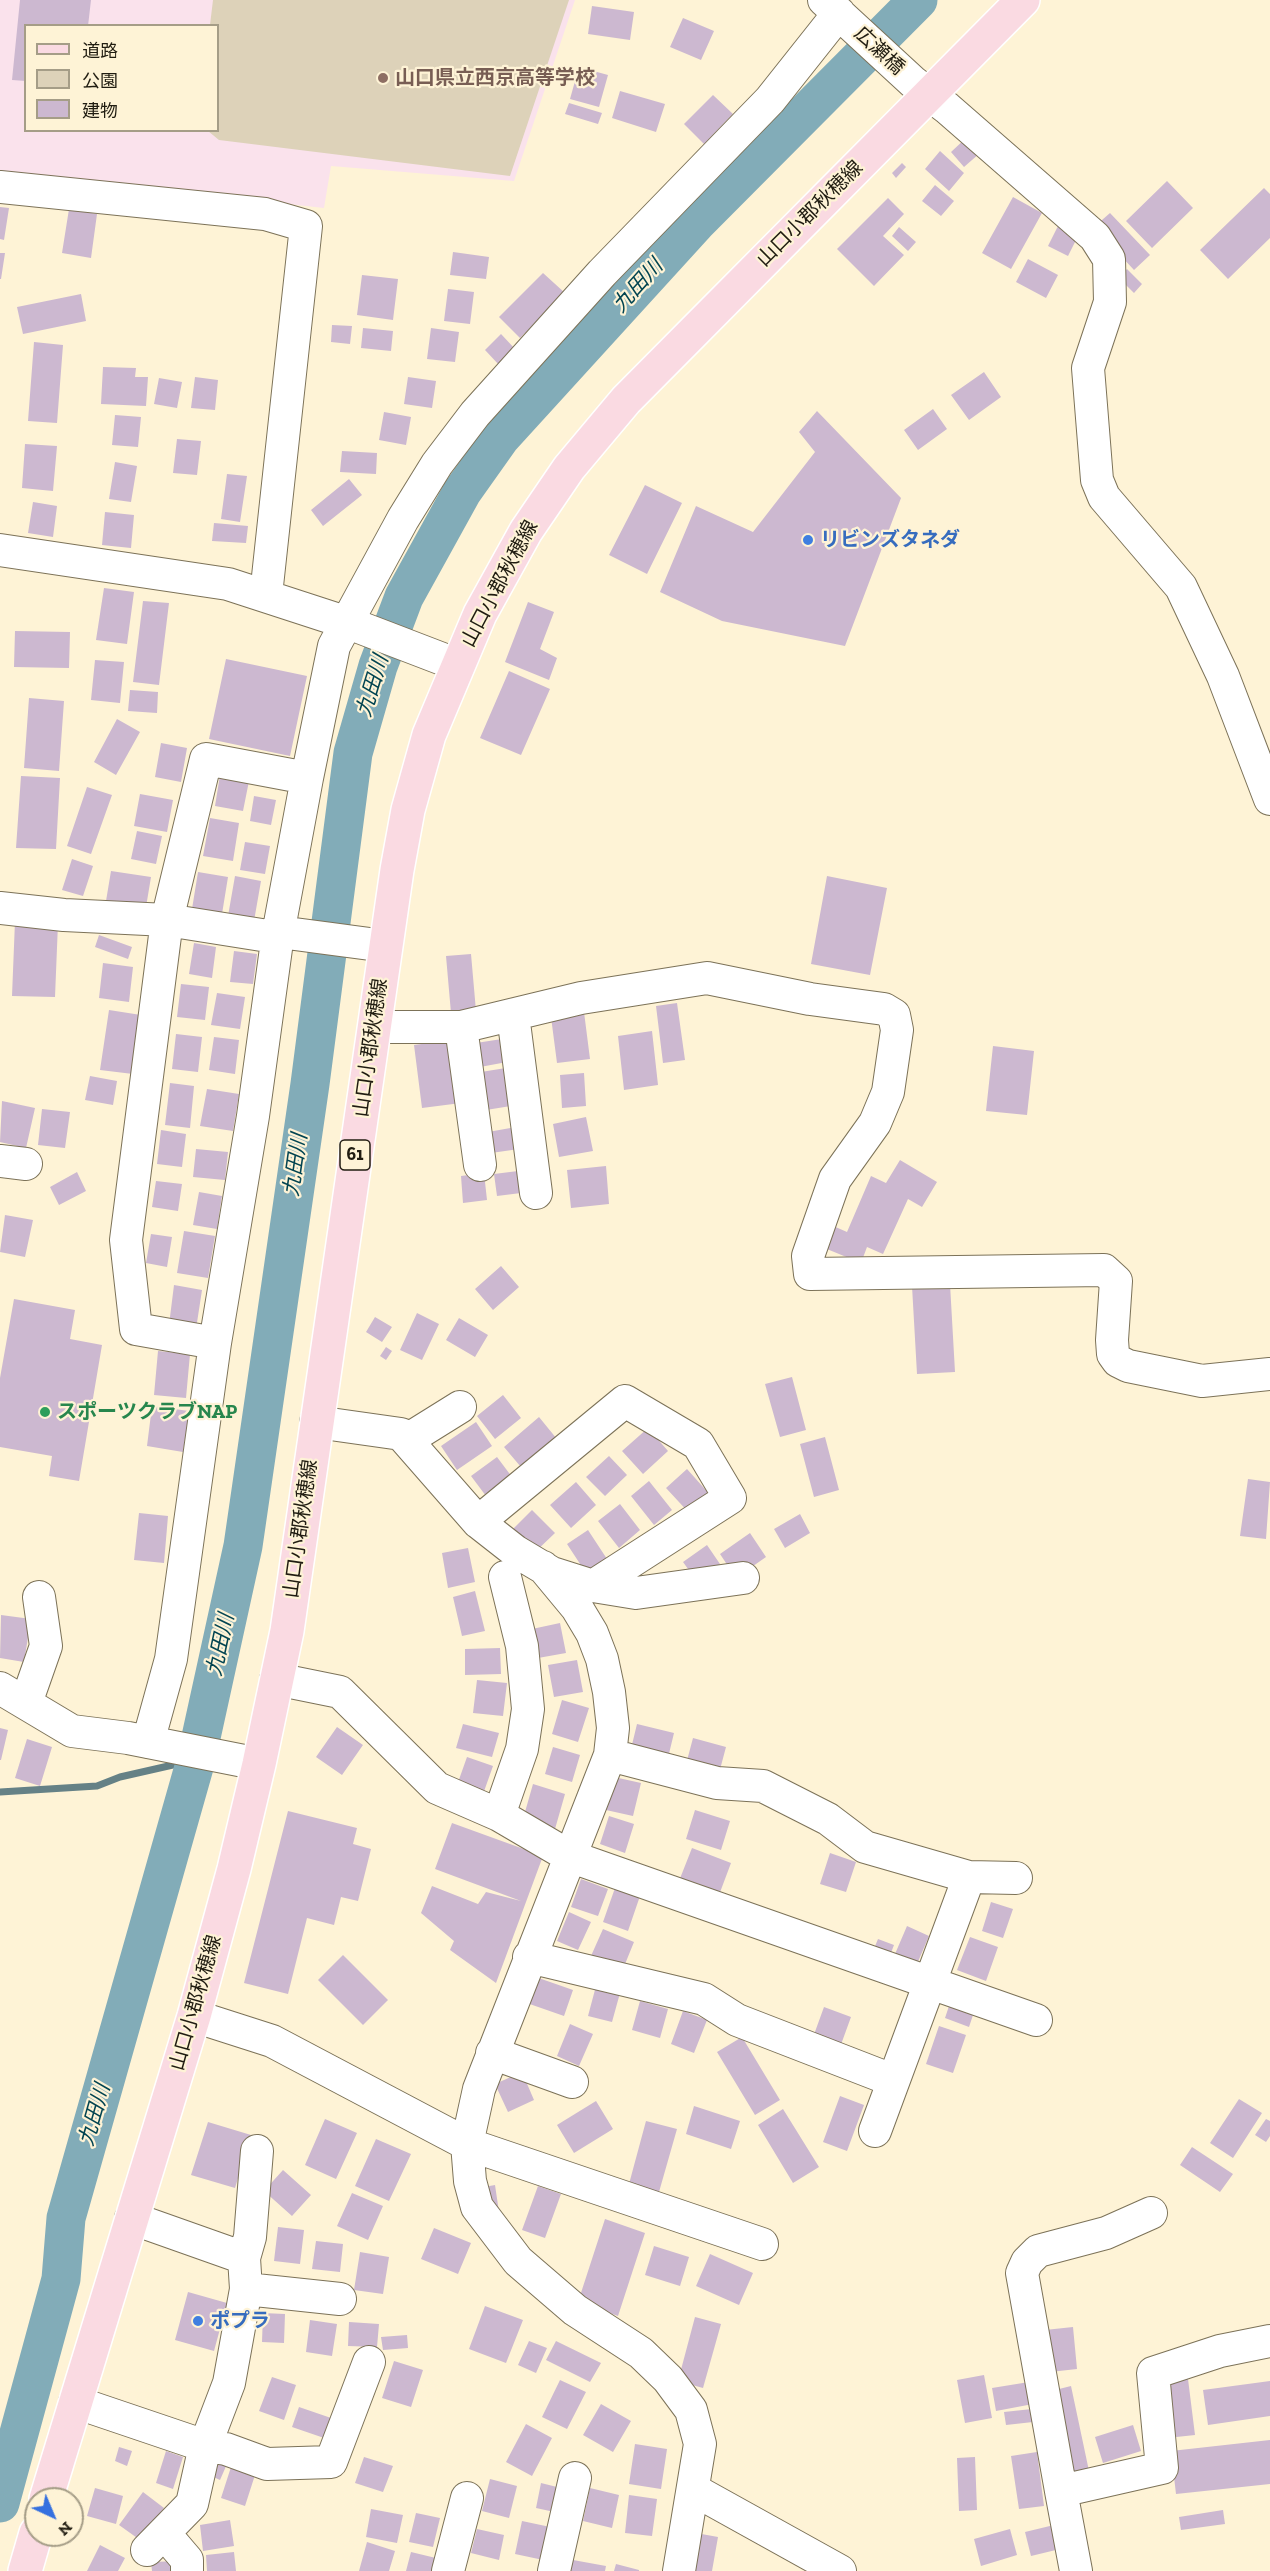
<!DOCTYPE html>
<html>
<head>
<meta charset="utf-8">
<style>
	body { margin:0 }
	#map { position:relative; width:1270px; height:2571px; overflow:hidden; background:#fef3d6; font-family:"Zilla Slab","Noto Sans JP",serif }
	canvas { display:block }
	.legend { position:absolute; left:24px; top:24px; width:195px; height:108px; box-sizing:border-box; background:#fef3d6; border:2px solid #a59d87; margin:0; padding:8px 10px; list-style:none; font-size:18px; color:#201c11 }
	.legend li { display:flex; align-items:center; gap:12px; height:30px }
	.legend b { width:30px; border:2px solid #a59d87 }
	.north { position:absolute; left:24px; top:2487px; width:60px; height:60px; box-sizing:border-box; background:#fef3d6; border:2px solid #a59d87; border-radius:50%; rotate:136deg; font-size:16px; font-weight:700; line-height:24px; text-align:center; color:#201c11 }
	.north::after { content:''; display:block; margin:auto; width:21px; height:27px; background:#3570df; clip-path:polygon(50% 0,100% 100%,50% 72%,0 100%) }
</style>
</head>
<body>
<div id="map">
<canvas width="1270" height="2571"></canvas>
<ul class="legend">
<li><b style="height:8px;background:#fadae2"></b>道路</li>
<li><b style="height:16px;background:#ddd2b9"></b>公園</li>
<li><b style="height:16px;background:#ccb8d0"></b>建物</li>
</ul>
<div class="north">N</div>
</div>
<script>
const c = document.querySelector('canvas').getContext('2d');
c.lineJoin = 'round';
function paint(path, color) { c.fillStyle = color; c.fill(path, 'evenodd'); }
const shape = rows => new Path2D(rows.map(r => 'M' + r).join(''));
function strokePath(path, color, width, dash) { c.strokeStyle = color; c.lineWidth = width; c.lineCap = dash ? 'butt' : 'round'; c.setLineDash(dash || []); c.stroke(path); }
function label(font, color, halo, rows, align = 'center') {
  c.font = font + ' "Zilla Slab","Noto Sans JP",serif'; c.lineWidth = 4.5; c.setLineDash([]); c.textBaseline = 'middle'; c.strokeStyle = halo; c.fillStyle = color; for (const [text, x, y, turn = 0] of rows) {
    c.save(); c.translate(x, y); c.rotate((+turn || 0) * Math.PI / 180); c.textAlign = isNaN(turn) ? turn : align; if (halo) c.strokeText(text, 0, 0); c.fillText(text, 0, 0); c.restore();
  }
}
const education = shape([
	[0,0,575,0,514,181,331,166,324,208,0,172],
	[26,26,218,26,218,130,26,130]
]);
const green = shape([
	[213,0,569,0,510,176,219,140,208,131,218,130,218,26,210,25]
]);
const stream = shape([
	[0,1792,97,1786,120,1777,186,1762],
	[0,2478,10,2474]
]);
const river = shape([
	[0,2503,61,2279,66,2218,196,1760,243,1546,310,1084,353,753,378,666,404,597,462,492,501,437,696,223,918,0]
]);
const building = shape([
	[20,0,91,0,88,26,26,26,26,81,12,80],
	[592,6,634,12,630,40,588,34],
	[683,18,714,31,701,60,670,47],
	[579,67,608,75,599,107,570,99],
	[620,91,665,104,656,132,612,118],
	[713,95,733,114,704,144,684,124],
	[569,103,602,113,598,124,565,114],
	[966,138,980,153,964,167,951,152],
	[940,151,964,173,949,191,925,169],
	[902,163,906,167,896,178,892,173],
	[1167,181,1193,208,1152,248,1126,221],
	[935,185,954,201,941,216,922,201],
	[1264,188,1270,194,1270,238,1228,279,1200,250],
	[1013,197,1042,213,1011,269,982,253],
	[888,198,904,214,883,236,904,255,874,286,837,249],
	[0,207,9,208,4,240,0,239],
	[69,209,97,214,91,258,62,253],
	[1110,213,1150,255,1134,270,1094,227],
	[1058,226,1078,236,1068,256,1048,246],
	[899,227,916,242,908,251,892,236],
	[453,252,489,257,486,279,450,275],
	[0,253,5,253,1,279,0,279],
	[1028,259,1058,275,1046,298,1016,282],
	[1127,269,1142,284,1134,293,1119,278],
	[543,273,565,293,520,338,499,317],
	[362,275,398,279,393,320,357,315],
	[448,289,474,292,470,324,444,321],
	[81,294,86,321,23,334,17,307],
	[332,325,352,326,350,344,331,342],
	[363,328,393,331,391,351,361,348],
	[431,328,459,332,455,362,427,359],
	[501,334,516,350,500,366,485,350],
	[34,342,63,345,57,423,28,421],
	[103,367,136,368,135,377,148,377,146,406,101,404],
	[984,372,1001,397,969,420,951,395],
	[195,377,218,380,215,410,191,408],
	[408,377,436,381,432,408,404,404],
	[159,378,182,382,177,408,154,404],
	[933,409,947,429,918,450,904,430],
	[817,411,901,498,845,646,722,621,660,592,696,506,753,532,815,452,799,432],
	[384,412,411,417,406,445,379,440],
	[115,415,141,417,138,447,112,445],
	[177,439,201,441,197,475,173,473],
	[25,444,57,446,53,491,22,488],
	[342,451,377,453,376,474,340,472],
	[115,462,137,466,131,502,109,499],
	[227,474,247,476,240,522,221,519],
	[349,479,362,495,323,526,311,510],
	[645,485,682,503,647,574,609,555],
	[33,502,57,506,53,537,28,533],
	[105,512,134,515,131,548,102,545],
	[214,523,248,526,246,543,212,541],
	[104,588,134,592,127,644,96,640],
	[143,601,169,603,159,685,133,682],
	[528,602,554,612,540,649,557,658,549,680,505,662],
	[15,631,70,632,69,668,14,667],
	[226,659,307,676,290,756,209,739],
	[95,660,124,662,120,703,91,700],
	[509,671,550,689,521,755,480,738],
	[130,690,158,692,157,713,128,711],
	[29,698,64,701,59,771,24,768],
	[117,719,140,732,116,775,94,762],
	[161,743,187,748,181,782,155,777],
	[220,775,249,781,243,811,215,806],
	[21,776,60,778,56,849,16,848],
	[87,787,112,795,91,854,67,846],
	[140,794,173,800,167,832,134,826],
	[254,796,276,800,271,825,250,821],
	[210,818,239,823,233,861,203,856],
	[137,831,162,836,156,864,131,859],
	[245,842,270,846,265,874,240,870],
	[72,859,93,866,83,896,62,890],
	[111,871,151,877,146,907,106,901],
	[198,872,228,877,222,914,192,909],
	[235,876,261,881,254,921,228,916],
	[827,876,887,888,870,975,811,964],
	[15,921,58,923,55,997,12,996],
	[99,935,132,947,128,959,95,947],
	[194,943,216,947,212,978,189,974],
	[234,951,257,954,253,984,230,982],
	[471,954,476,1011,451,1013,446,956],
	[103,963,133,967,129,1002,99,998],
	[181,984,209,987,205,1020,177,1017],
	[217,993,245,997,240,1029,211,1025],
	[677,1003,685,1060,663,1063,656,1006],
	[109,1010,141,1015,133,1074,100,1070],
	[584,1012,590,1059,557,1063,551,1017],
	[652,1031,658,1085,624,1090,618,1036],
	[176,1034,202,1037,198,1072,172,1069],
	[214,1037,239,1040,235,1074,209,1070],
	[502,1039,507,1062,480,1067,476,1043],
	[452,1040,461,1103,422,1108,414,1045],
	[993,1046,1034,1051,1027,1115,986,1111],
	[512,1067,517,1105,486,1110,481,1072],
	[584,1073,586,1106,562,1108,560,1075],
	[90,1076,117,1081,113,1105,85,1100],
	[170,1083,194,1086,190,1128,165,1125],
	[207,1089,239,1094,233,1131,200,1126],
	[2,1101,35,1108,26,1148,0,1142],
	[42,1109,70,1112,65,1148,38,1145],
	[586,1117,593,1151,559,1157,553,1124],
	[516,1127,519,1149,491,1153,488,1132],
	[161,1130,186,1134,182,1167,157,1164],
	[196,1149,228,1152,225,1180,193,1177],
	[900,1160,937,1182,922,1207,908,1199,883,1254,867,1247,861,1263,822,1247,831,1225,847,1232,871,1176,886,1183],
	[606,1166,609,1204,571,1208,567,1170],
	[526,1170,529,1192,497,1196,494,1174],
	[77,1172,86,1191,59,1205,50,1187],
	[484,1173,487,1200,463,1203,461,1176],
	[156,1181,182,1184,178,1211,152,1207],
	[199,1192,222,1196,217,1229,193,1225],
	[5,1215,33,1220,25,1257,0,1252],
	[184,1231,215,1236,208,1278,177,1273],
	[151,1234,172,1237,167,1267,146,1263],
	[501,1266,519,1287,493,1310,475,1289],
	[950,1284,955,1372,917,1374,912,1286],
	[174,1285,202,1290,196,1329,169,1325],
	[14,1299,75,1310,70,1339,102,1345,79,1481,49,1476,52,1456,0,1447,0,1378],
	[417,1313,439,1324,422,1360,400,1350],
	[375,1317,392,1327,382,1342,366,1332],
	[459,1318,488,1335,475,1357,446,1340],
	[386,1347,392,1351,386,1360,380,1356],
	[158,1351,190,1354,186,1398,154,1395],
	[792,1377,806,1430,780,1437,765,1384],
	[503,1395,521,1418,495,1439,477,1416],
	[152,1406,189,1411,183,1452,147,1446],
	[539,1417,561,1444,526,1473,504,1447],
	[476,1422,492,1446,457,1470,441,1446],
	[648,1428,668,1451,643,1474,622,1451],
	[825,1437,839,1490,814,1497,800,1444],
	[609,1456,627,1475,605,1496,586,1477],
	[497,1457,512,1477,486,1496,471,1476],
	[687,1469,712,1497,691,1515,666,1488],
	[1248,1479,1270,1482,1266,1539,1240,1536],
	[649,1481,672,1510,654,1525,631,1496],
	[576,1482,596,1505,571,1528,550,1505],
	[620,1504,640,1530,619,1548,598,1521],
	[532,1510,555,1533,532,1555,510,1532],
	[139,1513,168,1516,164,1563,134,1560],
	[800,1514,810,1533,785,1548,774,1529],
	[588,1530,607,1559,586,1573,567,1544],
	[750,1533,766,1557,736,1578,720,1554],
	[707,1545,720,1564,696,1580,683,1562],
	[468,1548,475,1582,448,1588,442,1553],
	[475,1591,485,1631,462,1636,453,1597],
	[1,1615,31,1619,24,1662,0,1658],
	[560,1623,566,1653,538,1658,532,1629],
	[500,1648,501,1674,465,1675,465,1649],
	[577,1660,583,1692,554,1697,548,1665],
	[477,1680,507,1683,503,1716,473,1713],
	[562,1700,589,1708,578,1742,552,1734],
	[463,1724,499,1733,492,1757,456,1748],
	[637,1724,674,1733,667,1762,630,1753],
	[337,1727,363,1745,342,1775,316,1757],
	[0,1728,8,1730,1,1760,0,1760],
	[693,1738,726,1747,718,1777,685,1768],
	[27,1739,52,1747,40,1786,15,1778],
	[553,1747,580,1755,572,1782,545,1774],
	[467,1757,493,1766,482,1797,456,1788],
	[614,1777,641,1783,633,1816,606,1810],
	[533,1784,565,1794,555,1829,523,1819],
	[695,1810,730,1821,721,1850,686,1839],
	[288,1811,357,1828,353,1844,371,1849,358,1901,341,1897,334,1925,307,1918,288,1994,244,1983],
	[609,1816,634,1824,625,1853,600,1844],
	[452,1823,543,1856,496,1983,450,1950,454,1941,421,1913,432,1886,478,1904,486,1892,521,1901,435,1869],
	[692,1848,731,1863,719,1895,679,1881],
	[830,1853,856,1862,846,1892,820,1884],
	[581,1879,608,1889,598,1916,571,1907],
	[615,1888,640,1896,628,1931,603,1922],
	[991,1902,1013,1909,1003,1938,982,1931],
	[569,1912,591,1922,578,1950,557,1941],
	[907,1926,929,1936,917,1964,895,1954],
	[603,1929,634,1942,623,1969,591,1956],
	[970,1937,998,1947,986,1981,957,1970],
	[878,1939,894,1945,887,1963,871,1956],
	[343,1955,388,2000,363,2025,318,1980],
	[530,1975,573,1990,564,2016,521,2001],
	[596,1986,620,1993,612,2022,588,2016],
	[640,2001,668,2009,660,2038,632,2030],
	[950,2003,974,2012,969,2027,945,2018],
	[824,2007,851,2017,839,2050,812,2040],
	[683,2011,707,2020,694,2053,671,2044],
	[570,2024,593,2034,579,2066,557,2056],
	[939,2026,966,2035,953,2073,926,2064],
	[742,2037,780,2100,755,2115,717,2052],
	[522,2072,534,2100,508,2112,495,2084],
	[840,2096,864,2105,847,2151,823,2142],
	[1239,2099,1262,2113,1233,2158,1210,2143],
	[596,2101,613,2129,574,2153,557,2125],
	[694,2106,740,2121,731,2149,686,2134],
	[783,2109,819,2167,793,2183,758,2125],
	[325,2119,357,2133,336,2179,305,2165],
	[1266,2119,1270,2121,1270,2136,1266,2142,1255,2135],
	[646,2121,677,2129,659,2192,629,2184],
	[208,2122,251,2135,235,2188,191,2175],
	[376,2139,411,2154,389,2201,355,2186],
	[1192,2147,1233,2174,1220,2192,1180,2165],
	[283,2170,311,2195,292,2216,264,2191],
	[495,2185,499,2212,489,2214,484,2187],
	[538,2186,561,2194,545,2238,522,2230],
	[352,2193,383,2206,368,2240,337,2226],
	[605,2219,645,2233,618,2316,578,2302],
	[278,2227,304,2230,300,2264,274,2261],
	[434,2228,471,2243,458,2274,421,2259],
	[316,2241,343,2244,340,2272,312,2269],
	[654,2246,689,2257,680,2286,645,2275],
	[360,2252,389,2257,383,2294,354,2290],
	[710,2254,753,2273,739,2305,696,2286],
	[188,2292,227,2303,214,2351,175,2340],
	[485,2306,523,2320,506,2363,469,2349],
	[263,2313,285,2314,284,2343,262,2342],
	[695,2317,721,2324,703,2388,678,2381],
	[310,2320,337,2324,332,2356,306,2352],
	[349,2322,379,2324,377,2347,348,2346],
	[1073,2327,1077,2369,1050,2372,1045,2330],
	[407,2335,408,2348,383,2350,381,2337],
	[529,2341,547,2348,536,2373,518,2365],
	[556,2341,601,2363,590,2382,546,2360],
	[394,2361,423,2370,411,2407,382,2398],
	[984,2375,992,2418,965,2423,957,2380],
	[272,2377,296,2385,284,2420,259,2411],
	[1188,2379,1195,2435,1167,2438,1160,2382],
	[560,2380,586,2392,567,2429,542,2417],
	[1270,2381,1270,2416,1208,2425,1203,2390],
	[1029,2382,1033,2404,996,2411,992,2388],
	[1071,2386,1089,2471,1069,2476,1051,2391],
	[601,2404,631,2421,613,2452,583,2435],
	[299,2407,334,2419,327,2439,292,2427],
	[1032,2409,1033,2422,1006,2425,1004,2412],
	[526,2424,552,2438,532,2476,506,2462],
	[1133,2425,1141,2451,1103,2463,1095,2437],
	[1270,2440,1270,2484,1176,2494,1171,2451],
	[635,2444,667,2449,661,2489,629,2484],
	[119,2447,132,2451,127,2466,115,2461],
	[166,2451,183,2457,173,2489,156,2483],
	[1037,2452,1044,2506,1019,2509,1011,2456],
	[364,2457,393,2466,383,2492,355,2483],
	[975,2457,977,2510,959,2511,957,2458],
	[216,2460,227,2464,220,2480,209,2475],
	[231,2467,255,2475,245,2506,221,2498],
	[490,2479,517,2486,509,2518,482,2511],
	[541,2483,565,2489,559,2513,536,2508],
	[95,2488,123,2496,116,2524,87,2516],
	[590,2488,619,2495,612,2528,583,2521],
	[143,2492,164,2508,140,2540,119,2525],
	[629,2495,657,2499,652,2536,625,2533],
	[371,2509,403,2515,397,2543,366,2537],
	[1223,2510,1225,2524,1181,2530,1179,2517],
	[416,2513,440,2518,433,2547,409,2542],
	[230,2520,234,2546,203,2551,200,2525],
	[522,2521,555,2528,548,2561,515,2554],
	[1054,2525,1060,2549,1031,2556,1025,2532],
	[477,2529,504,2535,499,2560,471,2553],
	[1010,2529,1017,2555,981,2566,974,2539],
	[696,2533,718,2537,712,2571,689,2571],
	[367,2542,395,2551,389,2571,359,2571],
	[100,2545,125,2558,118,2571,87,2571],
	[234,2552,236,2571,207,2571,206,2555],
	[411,2552,440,2559,437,2571,406,2571],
	[573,2560,606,2566,605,2571,571,2571],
	[180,2561,180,2571,152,2571,151,2562],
	[616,2564,639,2570,639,2571,614,2571]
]);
const minor = shape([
	[824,0,913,82,947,108,1095,237,1109,259,1110,302,1088,368,1097,480,1104,497,1181,587,1223,676,1270,799],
	[0,187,265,214,306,226,266,595],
	[0,550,228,584,351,624,458,665],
	[307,778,334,646,403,519,437,464,475,414,602,273,770,100,839,13],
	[0,908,64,915,167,920,268,936,287,933,385,946],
	[513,1015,536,1193],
	[374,1027,461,1027,581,998,707,978,810,999,884,1009,894,1015,897,1030,888,1092,875,1123,835,1179,808,1256,810,1274,1104,1270,1116,1281,1112,1340,1113,1354,1118,1361,1128,1366,1202,1381,1270,1374],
	[461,1027,480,1165],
	[0,1161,26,1164],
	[316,1422,401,1434,478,1522,515,1551,552,1573,593,1586,636,1593,743,1578],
	[407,1440,460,1407],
	[478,1522,625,1401,698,1444,730,1498,593,1586],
	[543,1567,577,1608,592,1633,602,1659,609,1692,613,1728,610,1755,479,2089,467,2144,470,2181,477,2207,518,2261,575,2310,641,2353,668,2379,691,2410,700,2444,679,2571],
	[276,1679,340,1692,437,1788,499,1815,569,1856,1036,2020],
	[0,1688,72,1731,128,1738,259,1764],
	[26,1703,46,1646,39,1597],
	[148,1742,171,1659,215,1343,253,1116,278,934,307,778,206,759,167,920,126,1240,136,1329,215,1343],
	[610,1755,717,1783,763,1786,828,1819,865,1847,969,1877,1016,1878],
	[499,1815,522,1749,528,1709,522,1646,505,1577],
	[529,1957,704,1999,737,2020,892,2080],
	[194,2016,272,2041,467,2144,762,2244],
	[492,2053,572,2082],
	[875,2131,969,1877],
	[131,2218,244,2258,246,2289,229,2383,205,2446,192,2504,147,2550],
	[244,2258,250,2237,257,2151],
	[246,2289,340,2299],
	[75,2402,205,2446,226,2449,267,2464,331,2462,369,2362],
	[694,2490,840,2571],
	[1061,2491,1022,2273,1027,2262,1038,2251,1106,2233,1151,2213],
	[164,2533,187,2560,187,2571],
	[448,2571,467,2498],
	[554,2571,575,2478],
	[1076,2571,1061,2491,1162,2468,1153,2373,1220,2351,1270,2341]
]);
const major = shape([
	[46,2499,194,2016,234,1869,259,1764,287,1631,397,870,408,810,429,735,480,614,526,531,569,468,626,400,1023,0],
	[25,2571,36,2533]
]);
const markers = [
	[383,78,6,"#8d6e63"],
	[808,540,6,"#3f7fe0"],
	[45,1412,6,"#2e9e5b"],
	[198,2321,6,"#3f7fe0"]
];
const shields = [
	[355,1155,30]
];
const shieldNames = [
	["61",355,1155]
];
const streetNames = [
	["広瀬橋",879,51,43],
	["山口小郡秋穂線",810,214,-45],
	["山口小郡秋穂線",500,584,-62],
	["山口小郡秋穂線",371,1048,-82],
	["山口小郡秋穂線",301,1529,-82],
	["山口小郡秋穂線",196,2003,-74]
];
const educationNames = [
	["山口県立西京高等学校",395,78]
];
const shopNames = [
	["リビンズタネダ",820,540],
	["ポプラ",210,2321]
];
const leisureNames = [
	["スポーツクラブNAP",57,1412]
];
const waterNames = [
	["九田川",638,286,-48],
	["九田川",373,686,-73],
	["九田川",296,1165,-82],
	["九田川",221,1645,-78],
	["九田川",95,2115,-74]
];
paint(education, '#fae2ec');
paint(green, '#ddd2b9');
strokePath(stream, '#658186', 7);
strokePath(river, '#82acb8', 39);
paint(building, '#ccb8d0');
strokePath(minor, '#7c7258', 34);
strokePath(major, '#fff', 36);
strokePath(minor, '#fff', 32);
strokePath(major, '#fadae2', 33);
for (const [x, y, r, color] of markers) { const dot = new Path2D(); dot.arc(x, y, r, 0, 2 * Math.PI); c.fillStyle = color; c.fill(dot); strokePath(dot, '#fef3d6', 2); }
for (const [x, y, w] of shields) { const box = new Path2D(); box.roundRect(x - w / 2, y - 15, w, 30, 4.5); c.fillStyle = '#fef3d6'; c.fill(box); strokePath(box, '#201c11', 1.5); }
label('bold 18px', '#201c11', null, shieldNames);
label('20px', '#201c11', '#fef3d6', streetNames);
label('bold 20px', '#785e54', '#fef3d6', educationNames, 'left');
label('bold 20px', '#366cbe', '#fef3d6', shopNames, 'left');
label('bold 20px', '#27864d', '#fef3d6', leisureNames, 'left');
label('italic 21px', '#024451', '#fef3d6', waterNames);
</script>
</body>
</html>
